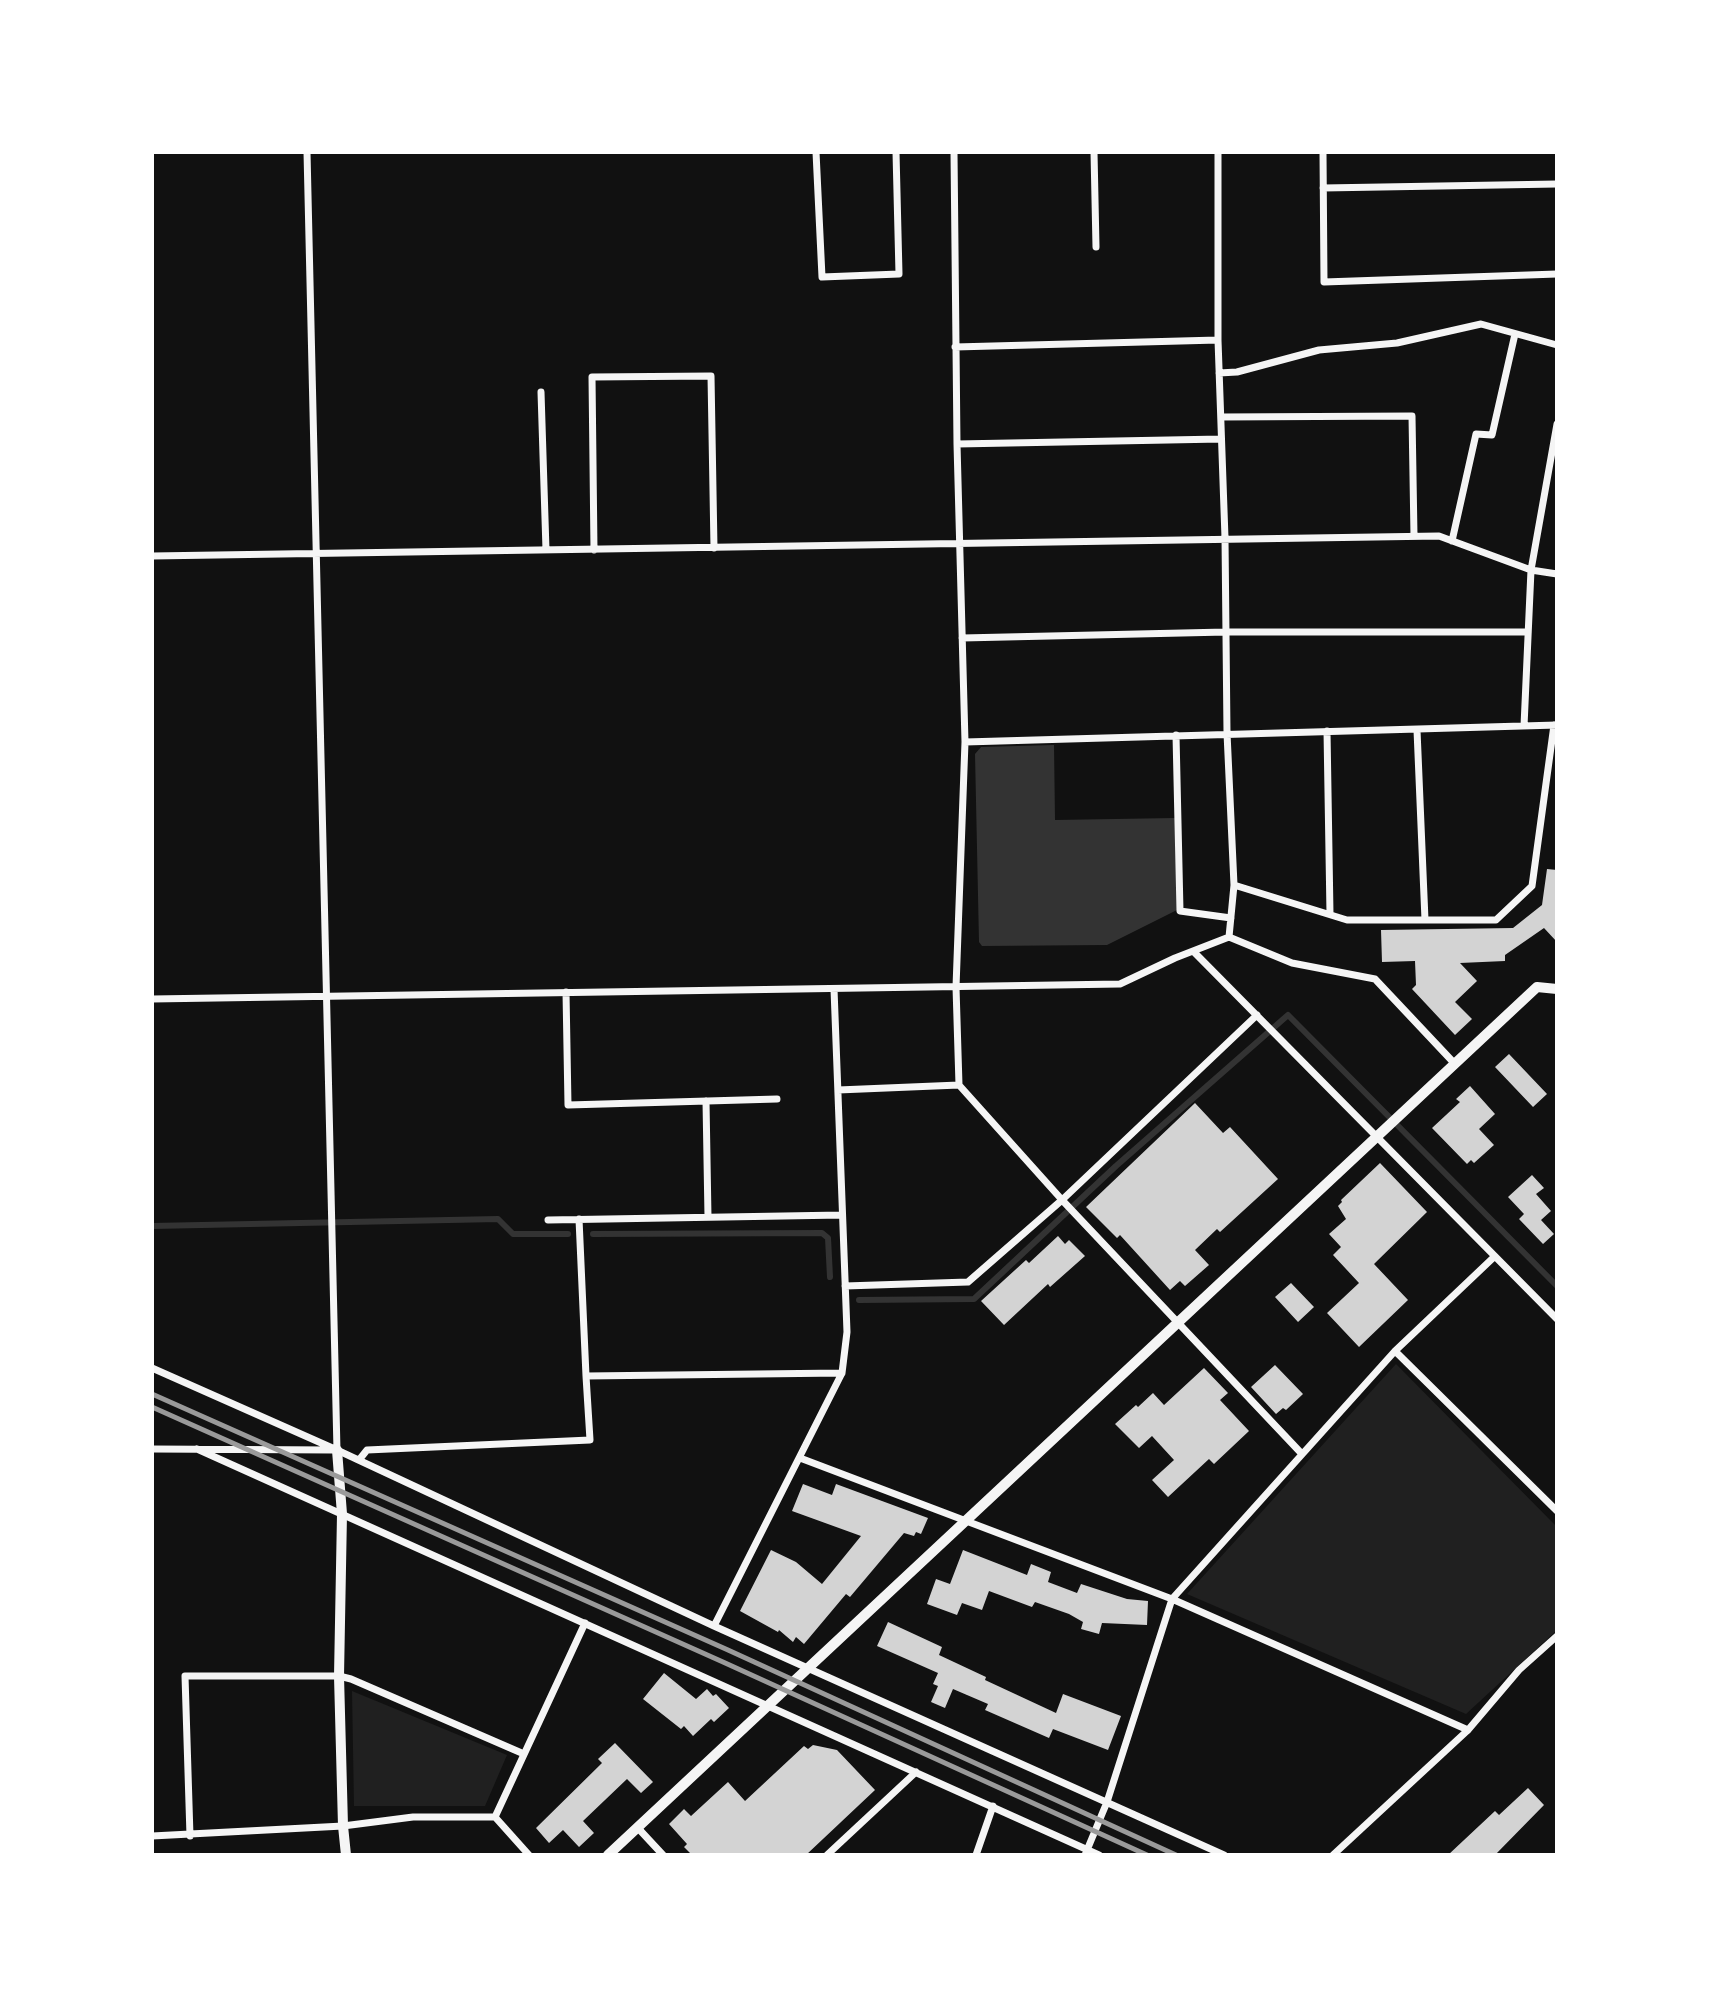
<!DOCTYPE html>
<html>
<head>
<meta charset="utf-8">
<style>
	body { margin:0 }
	#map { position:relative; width:1709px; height:2007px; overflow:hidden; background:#111; font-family:"Source Sans 3",sans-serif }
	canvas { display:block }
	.frame { position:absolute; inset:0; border:154px solid #fff; pointer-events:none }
</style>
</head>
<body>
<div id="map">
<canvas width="1709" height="2007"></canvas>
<div class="frame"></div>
</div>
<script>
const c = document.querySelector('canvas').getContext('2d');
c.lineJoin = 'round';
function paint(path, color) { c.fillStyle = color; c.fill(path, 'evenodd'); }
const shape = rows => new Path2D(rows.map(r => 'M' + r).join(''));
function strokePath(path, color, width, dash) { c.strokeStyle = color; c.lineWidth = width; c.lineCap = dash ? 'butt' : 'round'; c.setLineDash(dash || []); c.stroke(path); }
const green = shape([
	[1396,1364,1557,1527,1557,1630,1466,1714,1187,1594],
	[352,1691,507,1755,485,1806,354,1806]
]);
const water = shape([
	[1054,745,1055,820,1175,818,1177,910,1107,945,982,946,979,942,975,754,981,747]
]);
const stream = shape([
	[152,1226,498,1219,513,1234,568,1234],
	[593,1234,822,1233,828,1238,830,1277],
	[859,1300,974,1299,1116,1166,1288,1015,1557,1286]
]);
const building = shape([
	[1547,869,1557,870,1557,942,1544,928,1505,955,1505,961,1460,963,1477,981,1455,1002,1472,1019,1455,1035,1412,989,1416,985,1415,961,1382,962,1381,930,1513,928,1542,905],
	[1509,1054,1547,1094,1533,1107,1495,1067],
	[1470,1086,1495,1114,1479,1129,1494,1145,1474,1163,1471,1160,1467,1164,1432,1128,1460,1102,1456,1099],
	[1195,1103,1223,1133,1230,1127,1278,1179,1220,1232,1217,1229,1195,1250,1209,1265,1185,1286,1180,1281,1170,1290,1120,1235,1117,1238,1086,1207],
	[1380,1163,1427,1212,1374,1264,1408,1300,1359,1347,1327,1313,1359,1283,1333,1255,1341,1247,1329,1234,1346,1219,1338,1206,1342,1202,1341,1200],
	[1532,1175,1544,1188,1536,1194,1551,1211,1541,1220,1554,1234,1543,1244,1519,1219,1524,1214,1508,1197],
	[1058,1236,1065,1244,1069,1240,1085,1256,1050,1287,1048,1284,1004,1325,981,1301,1026,1260,1029,1263],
	[1291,1283,1314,1307,1298,1322,1275,1297],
	[1275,1365,1303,1394,1286,1410,1283,1408,1276,1414,1251,1387],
	[1204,1368,1228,1393,1220,1400,1249,1431,1214,1464,1209,1459,1168,1497,1152,1480,1174,1460,1152,1436,1139,1448,1115,1424,1136,1405,1138,1407,1153,1393,1164,1405],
	[803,1484,832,1495,836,1484,928,1518,921,1534,916,1532,914,1536,904,1533,850,1597,846,1594,804,1644,796,1637,793,1642,779,1630,778,1632,740,1611,771,1550,796,1562,822,1584,861,1536,792,1511],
	[963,1550,1027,1575,1031,1564,1051,1572,1048,1582,1077,1593,1081,1584,1127,1599,1148,1601,1147,1625,1102,1623,1099,1634,1081,1629,1083,1622,1069,1614,1035,1602,1032,1607,989,1591,982,1610,962,1603,957,1615,927,1604,936,1579,950,1584],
	[888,1622,942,1647,939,1655,986,1677,985,1680,1056,1713,1063,1694,1121,1716,1108,1750,1053,1729,1049,1738,985,1710,988,1704,953,1689,945,1708,931,1702,938,1686,933,1684,938,1673,877,1646],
	[664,1673,696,1699,707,1689,713,1696,716,1694,729,1708,714,1722,711,1719,693,1736,684,1726,681,1729,643,1699],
	[615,1743,653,1782,641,1793,627,1779,583,1821,594,1833,579,1847,563,1830,549,1843,536,1828,602,1763,598,1759],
	[813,1745,837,1750,875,1790,806,1855,692,1855,684,1847,687,1844,669,1824,684,1809,691,1816,728,1782,745,1801,804,1746,808,1749],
	[1528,1788,1544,1805,1495,1855,1448,1855,1495,1811,1499,1815]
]);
const minor = shape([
	[307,152,337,1450],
	[816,152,822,277,899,274,896,152],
	[954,152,957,444,965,742,956,987,959,1085,1063,1201,1302,1454],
	[1094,152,1096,247],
	[1218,152,1218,340,1225,538,1227,733,1234,885,1229,937],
	[1323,152,1324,282,1557,274],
	[1323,188,1557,184],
	[955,347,1218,340],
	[1219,373,1237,372,1319,350,1397,343,1481,324,1557,345],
	[541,392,546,550],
	[1221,417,1412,416,1414,536],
	[957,444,1221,439],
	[1452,541,1476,434,1492,435,1515,334],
	[594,550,592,377,711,376,714,548],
	[152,556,1439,536,1531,570,1557,574],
	[962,638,1226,632,1527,632],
	[1524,726,1531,570,1557,424],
	[1327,731,1330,914],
	[1176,735,1180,911,1231,918],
	[965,742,1557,725],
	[1234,885,1347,920,1425,920,1417,730],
	[1425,920,1496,920,1532,886,1554,725],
	[1194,952,1557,1319],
	[566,992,568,1105,777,1099],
	[152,999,1120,984,1175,958,1229,937,1292,963,1375,979,1455,1064],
	[838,1090,959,1085],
	[706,1101,708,1217],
	[579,1219,586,1376],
	[548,1220,842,1215],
	[845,1286,968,1282,1062,1200,1257,1015],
	[1395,1351,1557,1511],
	[152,1368,337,1450,714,1626,1224,1855],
	[152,1449,333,1450],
	[197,1449,1099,1855],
	[800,1458,1172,1599,1468,1730],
	[359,1460,367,1450,590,1440,586,1376,842,1373],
	[714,1626,842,1373,847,1332,834,989],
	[495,1817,585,1623],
	[637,1827,663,1855],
	[152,1836,343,1826,413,1817,495,1817,529,1855],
	[190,1836,185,1676,339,1676,351,1679,524,1754],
	[827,1855,916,1772],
	[976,1855,993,1806],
	[1085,1855,1107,1802,1172,1599,1395,1351,1494,1257],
	[1333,1855,1468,1730,1519,1670,1557,1636]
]);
const tertiary = shape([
	[337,1450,342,1514,339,1676,343,1826,346,1855],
	[608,1855,1537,987,1557,989]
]);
const rail = shape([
	[152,1394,728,1650,1176,1855],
	[152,1407,723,1662,1147,1855]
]);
paint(green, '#202020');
paint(water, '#333');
strokePath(stream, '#333', 6);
paint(building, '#d3d3d3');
strokePath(minor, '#f5f5f5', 7);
strokePath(tertiary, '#f5f5f5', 10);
strokePath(rail, '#9a9a9a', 5);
</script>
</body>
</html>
